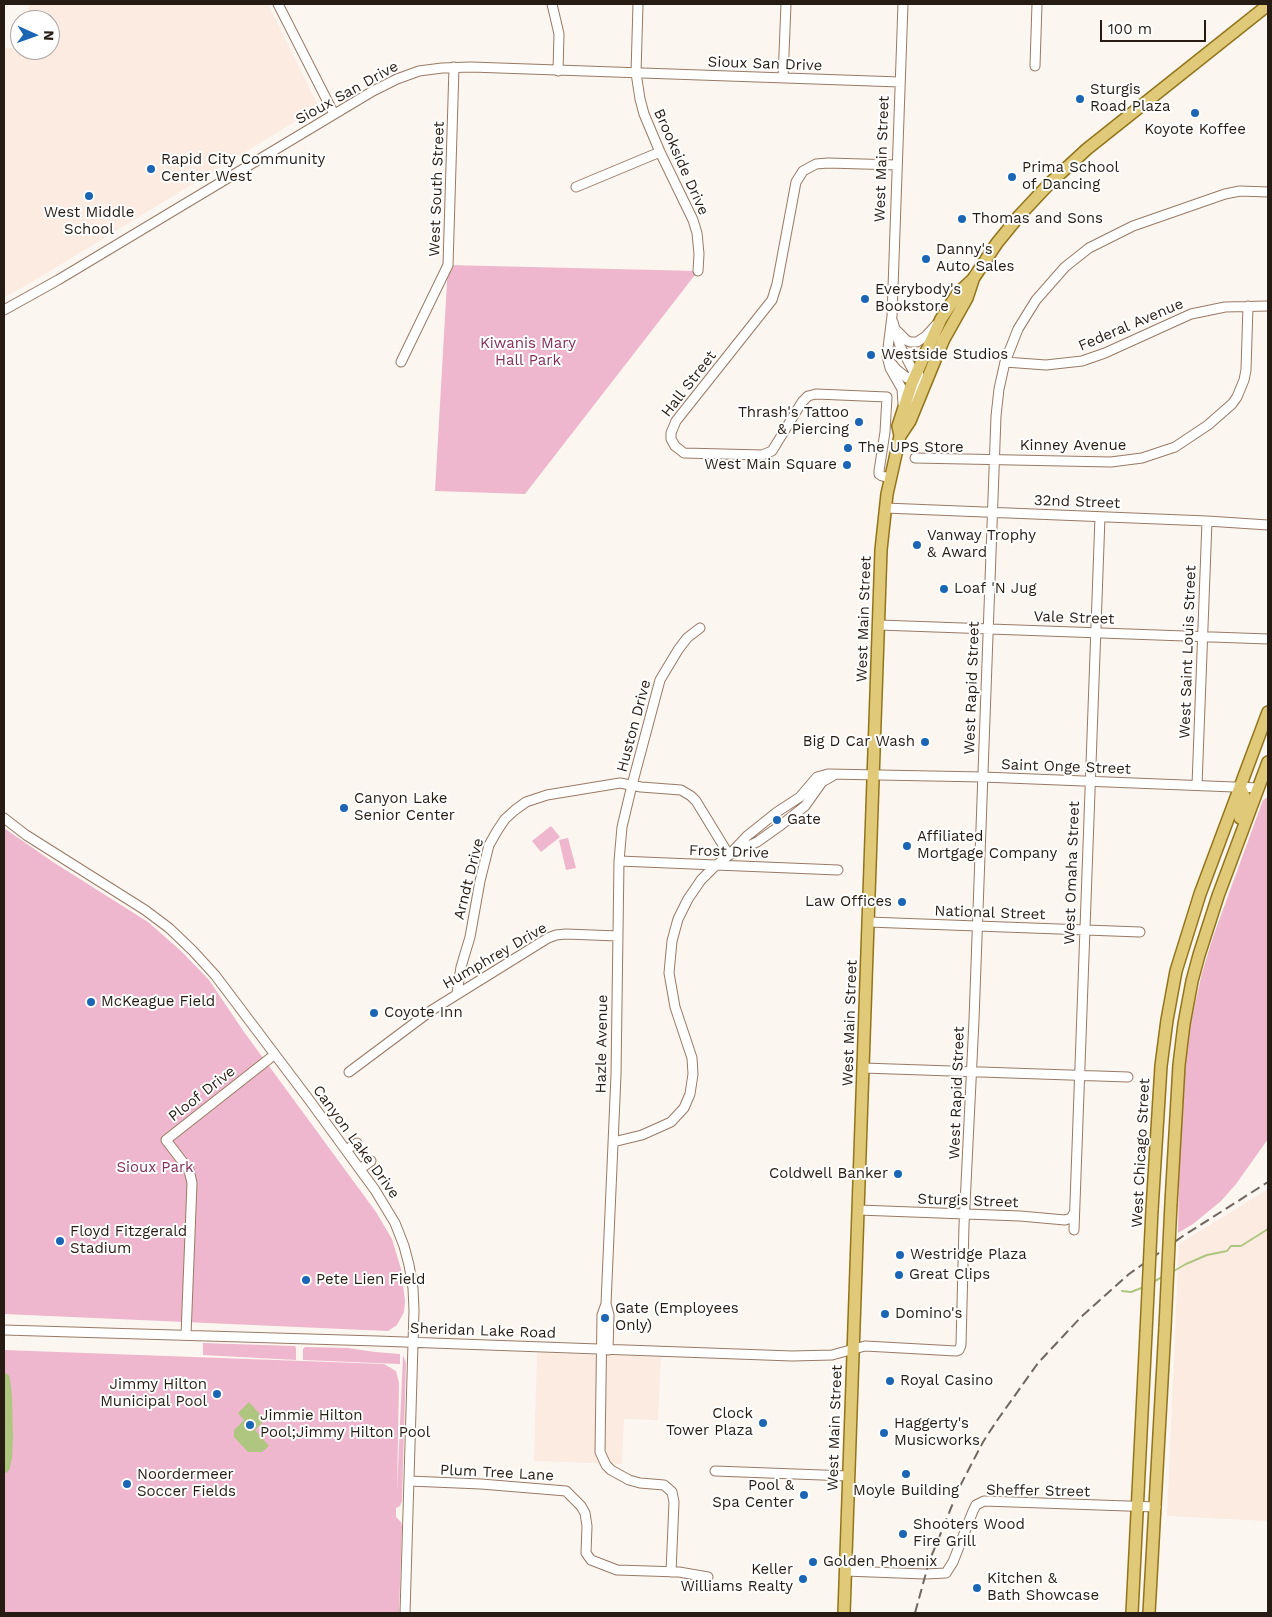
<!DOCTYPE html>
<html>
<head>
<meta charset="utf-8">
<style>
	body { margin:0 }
	#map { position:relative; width:1272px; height:1617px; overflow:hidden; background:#fcf6f1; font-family:"Work Sans",sans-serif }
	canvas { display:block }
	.frame { position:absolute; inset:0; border:5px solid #271c13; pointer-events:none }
	.north { position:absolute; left:10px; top:10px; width:50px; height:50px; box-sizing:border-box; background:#fff; border:1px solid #a9a4a1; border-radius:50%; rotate:92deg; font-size:14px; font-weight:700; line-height:20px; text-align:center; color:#271c13 }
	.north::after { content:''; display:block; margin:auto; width:18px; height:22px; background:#1a66b5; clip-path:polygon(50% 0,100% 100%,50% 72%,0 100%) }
	.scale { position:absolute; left:1100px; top:20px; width:106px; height:22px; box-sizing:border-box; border:2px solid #271c13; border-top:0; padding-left:6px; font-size:15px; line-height:18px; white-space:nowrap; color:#271c13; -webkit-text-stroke:4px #fff; paint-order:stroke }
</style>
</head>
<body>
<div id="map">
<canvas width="1272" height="1617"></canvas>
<div class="frame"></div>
<div class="north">N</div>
<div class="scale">100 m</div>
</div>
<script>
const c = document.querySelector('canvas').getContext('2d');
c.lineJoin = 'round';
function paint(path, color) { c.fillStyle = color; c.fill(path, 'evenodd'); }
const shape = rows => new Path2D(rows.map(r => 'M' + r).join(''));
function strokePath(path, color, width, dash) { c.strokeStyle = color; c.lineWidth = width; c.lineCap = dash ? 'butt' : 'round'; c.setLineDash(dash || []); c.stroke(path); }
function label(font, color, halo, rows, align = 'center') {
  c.font = font + ' "Work Sans",sans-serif'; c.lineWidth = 4; c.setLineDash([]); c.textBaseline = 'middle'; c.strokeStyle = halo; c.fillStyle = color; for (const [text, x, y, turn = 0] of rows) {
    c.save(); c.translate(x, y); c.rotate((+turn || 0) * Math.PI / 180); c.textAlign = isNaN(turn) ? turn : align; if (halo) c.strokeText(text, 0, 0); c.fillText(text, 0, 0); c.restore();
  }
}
const built = shape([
	[29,4,268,4,319,107,27,285,4,297,4,48,20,48,20,50,50,50,50,20,28,20],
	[1268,1189,1268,1521,1167,1516,1179,1244],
	[537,1353,661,1357,658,1420,624,1419,622,1464,534,1461]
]);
const green = shape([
	[448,265,698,271,525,494,435,491],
	[1268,797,1268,1139,1236,1184,1221,1201,1193,1224,1178,1233,1179,1166,1185,1066,1190,1026,1202,973,1213,937,1263,800],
	[551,826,560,837,541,852,532,841],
	[4,828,53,862,148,922,181,951,209,980,244,1032,376,1212,392,1239,401,1269,405,1301,404,1312,397,1325,388,1331,4,1314],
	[568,838,576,868,566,870,559,840],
	[203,1343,295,1346,296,1348,296,1360,203,1355],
	[305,1347,348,1348,375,1352,400,1354,400,1364,303,1360,303,1349],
	[4,1350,384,1364,396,1371,399,1383,397,1492,403,1355,406,1363,402,1501,400,1506,396,1508,396,1517,401,1522,402,1526,399,1613,4,1613]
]);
const water = shape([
	[249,1402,265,1420,255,1430,269,1446,262,1452,248,1452,234,1437,234,1430,244,1420,238,1413]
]);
const stream = shape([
	[1172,1272,1186,1264,1207,1255,1227,1251,1231,1246,1241,1246,1268,1229],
	[1153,1282,1164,1276],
	[1122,1291,1131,1292,1144,1287]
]);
const river = shape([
	[4,1379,6,1396,7,1438,6,1457,4,1467]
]);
const minor = shape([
	[278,4,334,114],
	[552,4,559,34,558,71],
	[638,4,636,73,640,99,644,114,660,152,693,220,697,233,699,254,698,271],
	[1035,66,1037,4],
	[783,78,786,4],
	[576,187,660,152],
	[4,310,58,280,373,91,397,79,419,71,442,68,471,67,900,82],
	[893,322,900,346,918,380,918,386,910,407],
	[896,330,906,340,910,342,917,342,926,336,936,325],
	[401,362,448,265,454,67],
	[1005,362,1046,365,1082,361,1105,353,1191,314,1225,307,1268,306],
	[892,364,896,369,907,378,919,375],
	[903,404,902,389,890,368,887,356,892,316,903,4],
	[915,458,1111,462,1142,458,1175,447,1208,425,1232,404,1237,397,1244,380,1246,370,1248,306],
	[890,478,882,476,879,474,879,471,885,432,887,397,816,394,808,396,802,402,772,451,762,455,684,453,675,446,671,439,671,433,676,421,772,300,777,284,796,182,803,171,816,164,828,163,897,165],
	[885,508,1207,521,1268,525],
	[879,625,1268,639],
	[1197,785,1207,521],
	[4,818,26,835,145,910,169,928,193,951,215,975,310,1101,375,1190,395,1223,404,1246,409,1265,413,1288,414,1310,405,1613],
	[729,855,747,836,777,812,800,797,817,777,828,774,983,777,1259,788],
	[619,861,838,870],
	[868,922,1140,932],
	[457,993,461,967,470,937,480,881,489,845,497,831,505,819,515,810,526,802,547,795,620,783,641,787,681,790,691,796,696,801,729,855],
	[863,1068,1128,1077],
	[349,1072,432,1010,548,938,556,935,566,934,618,936],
	[613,1142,642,1135,671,1122,684,1108,690,1094,693,1074,692,1058,675,1007,669,973,672,941,678,919,688,899,701,880,713,868,729,855,757,842,781,825,805,806,822,782,834,775],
	[346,1150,357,1143],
	[360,1169,371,1161],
	[858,1210,1020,1216,1065,1220,1071,1218,1074,1213],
	[1074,1230,1100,517],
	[606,1304,602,1315,600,1452,606,1465,611,1470,629,1480,640,1483,664,1485,672,1492,674,1502,671,1572],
	[4,1330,377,1341,792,1356,832,1355,865,1346,956,1351,959,1350,961,1345,964,1225,974,1020,996,416,999,389,1005,362,1018,329,1036,300,1065,267,1089,248,1133,226,1225,194,1240,191,1268,192],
	[186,1335,192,1183,189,1170,166,1140,274,1055],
	[608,1350,609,1315,606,1304,616,1075,619,861,622,827,632,785,660,680,678,650,687,638,700,628],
	[715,1471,848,1476],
	[409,1481,481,1484,566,1491,581,1506,585,1513,587,1526,586,1553,591,1560,617,1570,679,1572,708,1577],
	[845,1571,925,1574,946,1573,953,1562,973,1511,976,1505,984,1501,1156,1507]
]);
const major = shape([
	[900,436,910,421,935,360,944,339,967,298,973,280],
	[1240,818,1245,798,1240,787],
	[1171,1203,1179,1065,1184,1024,1192,981,1199,955,1218,896,1268,762],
	[1152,1210,1161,1066,1167,1020,1176,971,1200,894,1268,712],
	[844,1613,881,550,887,494,900,436,898,426,912,383,941,319,958,293,973,279,997,243,1019,216,1049,184,1087,149,1268,5],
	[1132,1613,1146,1333],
	[1149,1613,1165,1327]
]);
const rail = shape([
	[915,1613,929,1562,960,1486,983,1442,996,1422,1038,1363,1081,1317,1129,1274,1183,1236,1268,1182]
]);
const majorBridge = shape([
	[1165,1327,1171,1203],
	[1146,1333,1152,1210]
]);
const markers = [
	[1080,99,5,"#1a66b5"],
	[1195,113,5,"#1a66b5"],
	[151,169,5,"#1a66b5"],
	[1012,177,5,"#1a66b5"],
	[89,196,5,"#1a66b5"],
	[962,219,5,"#1a66b5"],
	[926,259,5,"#1a66b5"],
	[865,299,5,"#1a66b5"],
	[871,355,5,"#1a66b5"],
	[859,422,5,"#1a66b5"],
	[848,448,5,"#1a66b5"],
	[847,465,5,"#1a66b5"],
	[917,545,5,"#1a66b5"],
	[944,589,5,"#1a66b5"],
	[925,742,5,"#1a66b5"],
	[344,808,5,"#1a66b5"],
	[777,820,5,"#1a66b5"],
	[907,846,5,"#1a66b5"],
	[902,902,5,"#1a66b5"],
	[91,1002,5,"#1a66b5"],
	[374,1013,5,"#1a66b5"],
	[898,1174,5,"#1a66b5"],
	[60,1241,5,"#1a66b5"],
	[900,1255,5,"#1a66b5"],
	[899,1275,5,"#1a66b5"],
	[306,1280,5,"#1a66b5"],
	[885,1314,5,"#1a66b5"],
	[605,1318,5,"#1a66b5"],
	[890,1381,5,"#1a66b5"],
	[217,1394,5,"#1a66b5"],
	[763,1423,5,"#1a66b5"],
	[250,1425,5,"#1a66b5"],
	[884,1433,5,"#1a66b5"],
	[906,1474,5,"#1a66b5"],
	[127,1484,5,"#1a66b5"],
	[804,1495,5,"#1a66b5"],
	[903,1534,5,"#1a66b5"],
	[813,1562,5,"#1a66b5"],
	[803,1579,5,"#1a66b5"],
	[977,1588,5,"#1a66b5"]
];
const streetNames = [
	["Sioux San Drive",765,64,2],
	["Sioux San Drive",347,93,-29],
	["West Main Street",882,159,-88],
	["Brookside Drive",681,162,66],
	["West South Street",437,189,-88],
	["Federal Avenue",1131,325,-23],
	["Hall Street",689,384,-52],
	["Kinney Avenue",1073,446],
	["32nd Street",1077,502,2],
	["Vale Street",1074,618,2],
	["West Main Street",864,619,-88],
	["West Saint Louis Street",1188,652,-88],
	["West Rapid Street",972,688,-88],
	["Huston Drive",634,726,-75],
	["Saint Onge Street",1066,767,2],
	["Frost Drive",729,852,2],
	["West Omaha Street",1072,873,-88],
	["Arndt Drive",469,879,-76],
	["National Street",990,913,2],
	["Humphrey Drive",495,956,-30],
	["West Main Street",850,1023,-88],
	["Hazle Avenue",602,1044,-89],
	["West Rapid Street",957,1093,-88],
	["Ploof Drive",202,1094,-38],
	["Canyon Lake Drive",356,1142,54],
	["West Chicago Street",1141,1153,-87],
	["Sturgis Street",968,1201,2],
	["Sheridan Lake Road",483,1331,2],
	["West Main Street",835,1428,-88],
	["Plum Tree Lane",497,1473,3],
	["Sheffer Street",1038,1491,1]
];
const poiNames = [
	["Sturgis",1090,90],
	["Road Plaza",1090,107],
	["Koyote Koffee",1195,130,"center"],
	["Rapid City Community",161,160],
	["Center West",161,177],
	["Prima School",1022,168],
	["of Dancing",1022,185],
	["West Middle",89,213,"center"],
	["School",89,230,"center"],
	["Thomas and Sons",972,219],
	["Danny's",936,250],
	["Auto Sales",936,267],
	["Everybody's",875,290],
	["Bookstore",875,307],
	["Westside Studios",881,355],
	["Thrash's Tattoo",849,413,"right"],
	["& Piercing",849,430,"right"],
	["The UPS Store",858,448],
	["West Main Square",837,465,"right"],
	["Vanway Trophy",927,536],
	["& Award",927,553],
	["Loaf 'N Jug",954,589],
	["Big D Car Wash",915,742,"right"],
	["Canyon Lake",354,799],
	["Senior Center",354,816],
	["Gate",787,820],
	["Affiliated",917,837],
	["Mortgage Company",917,854],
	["Law Offices",892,902,"right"],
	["McKeague Field",101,1002],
	["Coyote Inn",384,1013],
	["Coldwell Banker",888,1174,"right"],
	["Floyd Fitzgerald",70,1232],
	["Stadium",70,1249],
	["Westridge Plaza",910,1255],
	["Great Clips",909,1275],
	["Pete Lien Field",316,1280],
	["Gate (Employees",615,1309],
	["Only)",615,1326],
	["Domino's",895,1314],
	["Royal Casino",900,1381],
	["Jimmy Hilton",207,1385,"right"],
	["Municipal Pool",207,1402,"right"],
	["Clock",753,1414,"right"],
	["Tower Plaza",753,1431,"right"],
	["Jimmie Hilton",260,1416],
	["Pool;Jimmy Hilton Pool",260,1433],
	["Haggerty's",894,1424],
	["Musicworks",894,1441],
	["Noordermeer",137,1475],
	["Soccer Fields",137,1492],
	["Pool &",794,1486,"right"],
	["Spa Center",794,1503,"right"],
	["Moyle Building",906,1491,"center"],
	["Shooters Wood",913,1525],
	["Fire Grill",913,1542],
	["Golden Phoenix",823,1562],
	["Keller",793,1570,"right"],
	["Williams Realty",793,1587,"right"],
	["Kitchen &",987,1579],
	["Bath Showcase",987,1596]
];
const parkNames = [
	["Kiwanis Mary",528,344],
	["Hall Park",528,361],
	["Sioux Park",155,1168]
];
paint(built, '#fbebe0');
paint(green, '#eeb7cd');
paint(water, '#afc681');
strokePath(stream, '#afc681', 2);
strokePath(river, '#afc681', 12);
strokePath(minor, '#987a65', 11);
strokePath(major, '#92751a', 14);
strokePath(minor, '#fff', 9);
strokePath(major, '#e0c978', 11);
strokePath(rail, '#70675f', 2, [10, 5]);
strokePath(majorBridge, '#92751a', 14, []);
strokePath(majorBridge, '#e0c978', 11);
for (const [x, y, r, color] of markers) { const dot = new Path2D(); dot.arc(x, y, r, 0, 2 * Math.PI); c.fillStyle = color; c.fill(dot); strokePath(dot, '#fff', 2); }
label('15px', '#271c13', '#fff', streetNames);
label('15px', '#271c13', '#fff', poiNames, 'left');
label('15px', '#842f5a', '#fff', parkNames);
</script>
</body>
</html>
